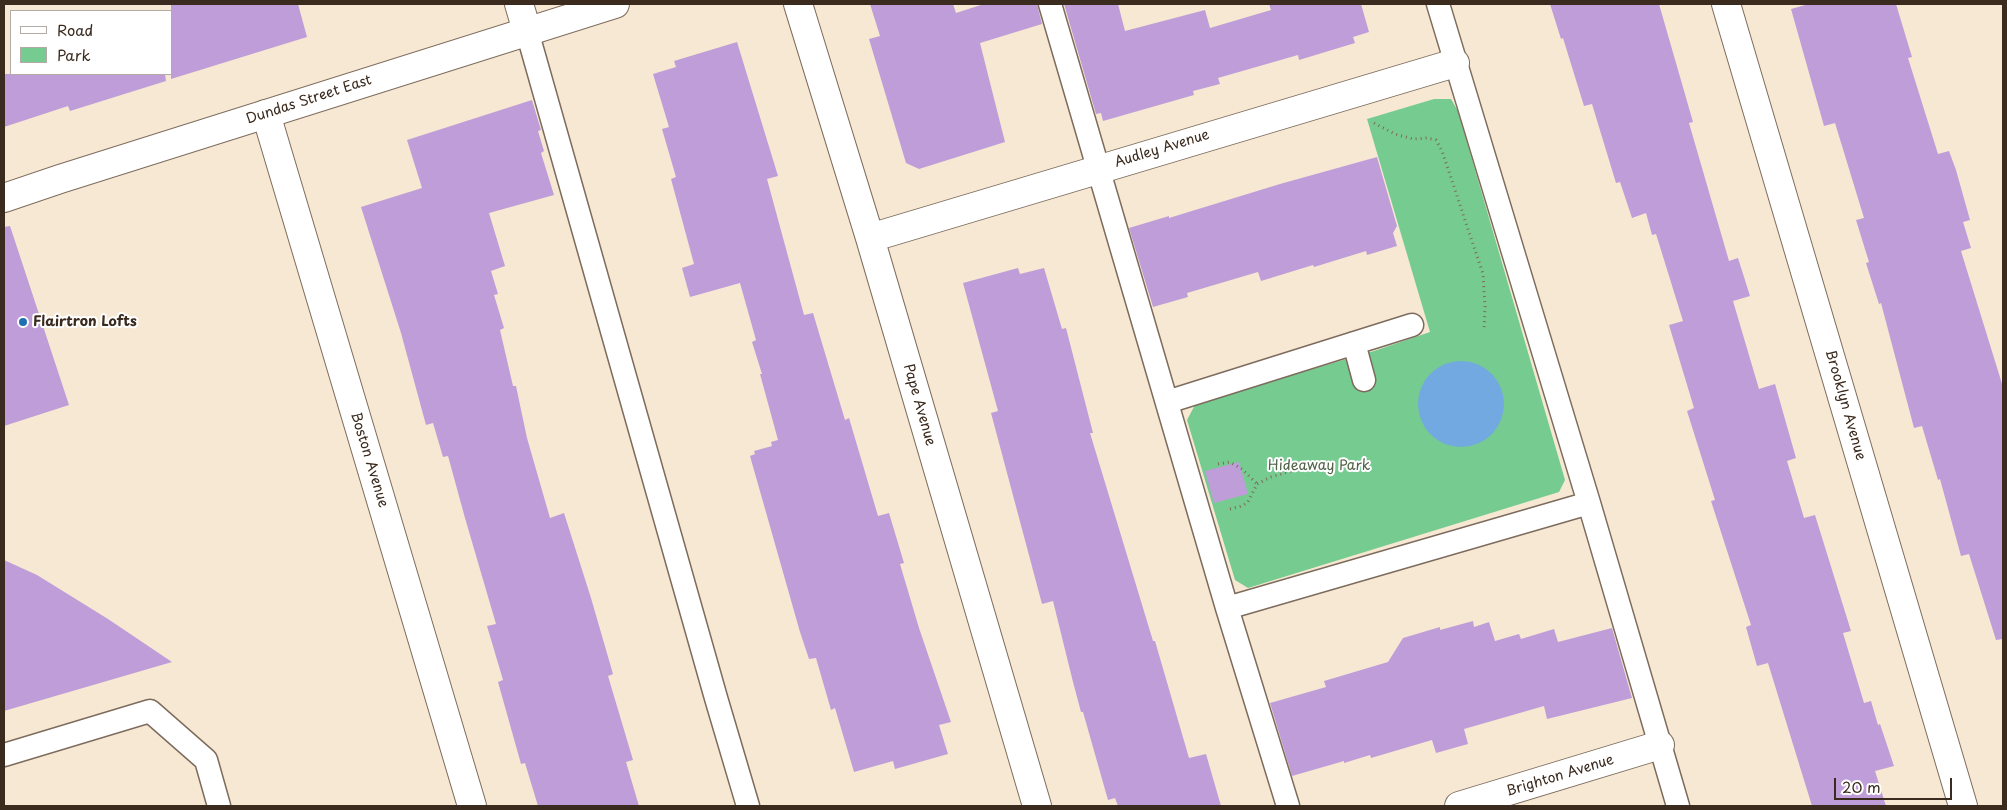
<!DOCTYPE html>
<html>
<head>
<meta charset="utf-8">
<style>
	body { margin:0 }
	#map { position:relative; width:2007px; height:810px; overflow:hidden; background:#f7e8d3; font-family:"Playpen Sans",sans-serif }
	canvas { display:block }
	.frame { position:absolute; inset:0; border:5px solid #3b2a1e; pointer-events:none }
	.legend { position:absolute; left:10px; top:10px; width:162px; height:65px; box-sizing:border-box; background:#fff; border:1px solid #b1aaa5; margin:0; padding:6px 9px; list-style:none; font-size:15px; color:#3b2a1e }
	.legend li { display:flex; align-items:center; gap:10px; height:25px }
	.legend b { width:25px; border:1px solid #b1aaa5 }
	.scale { position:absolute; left:1834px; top:778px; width:118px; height:22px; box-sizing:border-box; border:2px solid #3b2a1e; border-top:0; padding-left:6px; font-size:15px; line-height:18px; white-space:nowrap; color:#3b2a1e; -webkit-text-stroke:4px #fff; paint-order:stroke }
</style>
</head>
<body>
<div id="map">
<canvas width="2007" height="810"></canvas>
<div class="frame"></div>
<ul class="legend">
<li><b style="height:6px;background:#fff"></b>Road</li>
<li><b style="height:14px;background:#75cb90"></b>Park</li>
</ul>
<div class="scale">20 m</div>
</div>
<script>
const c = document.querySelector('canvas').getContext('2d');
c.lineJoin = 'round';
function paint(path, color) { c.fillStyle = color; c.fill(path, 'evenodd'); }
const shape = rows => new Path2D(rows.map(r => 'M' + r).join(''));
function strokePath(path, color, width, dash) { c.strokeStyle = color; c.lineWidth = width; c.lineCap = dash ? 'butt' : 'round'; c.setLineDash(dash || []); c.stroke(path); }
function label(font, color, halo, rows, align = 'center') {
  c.font = font + ' "Playpen Sans",sans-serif'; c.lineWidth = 4; c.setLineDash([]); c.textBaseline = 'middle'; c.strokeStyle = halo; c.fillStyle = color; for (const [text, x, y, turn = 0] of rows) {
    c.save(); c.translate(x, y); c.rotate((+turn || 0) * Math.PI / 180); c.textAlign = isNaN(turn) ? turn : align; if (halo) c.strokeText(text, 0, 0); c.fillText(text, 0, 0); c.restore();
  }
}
const green = shape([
	[1434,99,1451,99,1458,111,1565,480,1559,492,1248,588,1235,580,1187,420,1196,403,1374,351,1430,332,1367,119]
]);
const water = shape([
	'1418 404a43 43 0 1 1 86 0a43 43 0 1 1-86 0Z'
]);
const building = shape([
	[171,4,298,4,307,37,171,79],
	[870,4,953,4,956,13,984,4,1037,4,1042,24,980,43,1005,142,919,169,906,163,869,39,880,36],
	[1064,4,1118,4,1125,31,1205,10,1210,28,1271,10,1269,4,1361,4,1369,32,1353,37,1355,43,1299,60,1298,55,1218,78,1220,84,1193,91,1194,95,1103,121,1101,113,1096,114],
	[1550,4,1659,4,1693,122,1689,123,1729,261,1738,258,1750,296,1733,301,1759,389,1775,384,1796,458,1787,461,1804,518,1815,515,1851,631,1843,633,1864,703,1871,701,1878,725,1880,724,1894,766,1875,771,1886,806,1812,806,1768,663,1757,666,1746,627,1751,625,1711,501,1715,500,1687,411,1694,408,1669,325,1683,321,1656,234,1652,235,1646,213,1632,218,1620,182,1616,183,1592,104,1584,106,1563,38,1561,39],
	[1809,4,1896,4,1912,57,1908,58,1938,154,1949,151,1956,170,1970,220,1963,222,1971,248,1961,251,2003,387,2003,639,1996,640,1969,554,1961,556,1940,479,1938,480,1922,426,1914,428,1881,303,1879,304,1866,263,1869,262,1856,220,1864,218,1835,123,1824,126,1791,9],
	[737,42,778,176,767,179,804,315,813,313,845,420,849,418,878,516,889,513,904,563,900,564,919,628,951,722,939,725,948,754,895,769,893,761,854,772,835,708,831,710,816,658,809,659,800,632,750,456,755,454,754,451,772,446,771,442,778,440,760,374,762,374,752,342,756,340,740,283,690,297,682,268,694,264,671,179,676,177,662,129,669,127,653,74,676,67,674,61],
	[4,74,165,74,166,81,70,111,68,106,4,127],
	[532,100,541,130,538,131,544,151,541,153,554,195,489,213,505,266,491,271,498,294,494,295,504,328,500,330,513,386,516,386,527,438,550,518,564,513,591,598,613,674,608,676,633,760,626,762,639,806,538,806,525,763,521,764,498,682,503,680,487,626,496,624,465,518,448,456,443,457,433,423,426,425,401,333,361,207,422,188,407,140],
	[1377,157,1397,226,1393,233,1397,246,1367,255,1366,251,1314,267,1313,265,1261,281,1258,272,1187,293,1188,297,1153,307,1129,228,1169,216,1169,218,1280,184],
	[10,226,69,405,4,426,4,227],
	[1018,268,1020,274,1044,268,1062,329,1066,328,1093,433,1090,433,1153,641,1155,641,1189,758,1206,754,1221,806,1118,806,1115,798,1108,800,1083,712,1081,712,1073,682,1053,601,1042,604,1030,559,991,413,998,411,963,283],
	[1239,462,1248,494,1214,503,1205,471],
	[4,560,37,575,108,619,172,662,4,711],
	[1473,621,1474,627,1489,622,1495,641,1519,634,1521,639,1554,629,1558,642,1612,628,1632,698,1547,719,1544,706,1464,729,1468,744,1436,753,1432,740,1371,758,1370,755,1344,763,1344,761,1292,776,1270,703,1326,687,1324,681,1388,662,1403,638,1440,627,1440,630]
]);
const path = shape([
	[1374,123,1395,134,1413,139,1427,138,1436,140,1442,151,1483,274,1485,307,1484,331],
	[1218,464,1230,462,1242,469,1257,484],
	[1230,509,1242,506,1248,502,1257,484,1271,477,1328,460]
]);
const lane = shape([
	[1050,4,1227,608,1288,806],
	[1438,4,1589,503,1678,806],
	[527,31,716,698,748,806],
	[1354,343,1364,380],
	[1167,402,1412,325],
	[1227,608,1589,503],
	[4,755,150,711,206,760,219,806]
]);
const street = shape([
	[519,4,527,31],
	[798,4,870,238,1037,806],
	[1726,4,1963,806],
	[266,114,472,806],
	[870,238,1455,63],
	[1459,806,1660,745]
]);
const secondary = shape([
	[4,198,60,179,615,4]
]);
const markers = [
	[23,322,5,"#1f6fb2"]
];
const streetNames = [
	["Dundas Street East",309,100,-18],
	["Audley Avenue",1162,149,-17],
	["Pape Avenue",919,405,74],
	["Brooklyn Avenue",1845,405,74],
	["Boston Avenue",369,460,73],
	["Brighton Avenue",1560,776,-17]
];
const poiNames = [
	["Flairtron Lofts",33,322]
];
const parkNames = [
	["Hideaway Park",1319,466]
];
paint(green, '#75cb90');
paint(water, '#72a9e0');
paint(building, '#bf9dd8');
strokePath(lane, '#7d6c5d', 25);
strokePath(street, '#7d6c5d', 30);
strokePath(secondary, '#7d6c5d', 30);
strokePath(path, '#7d6c5d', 3, [1, 4]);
strokePath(lane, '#fff', 22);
strokePath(street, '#fff', 28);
strokePath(secondary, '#fff', 28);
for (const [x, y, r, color] of markers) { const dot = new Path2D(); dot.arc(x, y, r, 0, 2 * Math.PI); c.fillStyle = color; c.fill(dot); strokePath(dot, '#fff', 2); }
label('14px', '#3b2a1e', '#fff', streetNames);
label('bold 14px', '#3b2a1e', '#fff', poiNames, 'left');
label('14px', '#4f6246', '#fff', parkNames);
</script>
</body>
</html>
